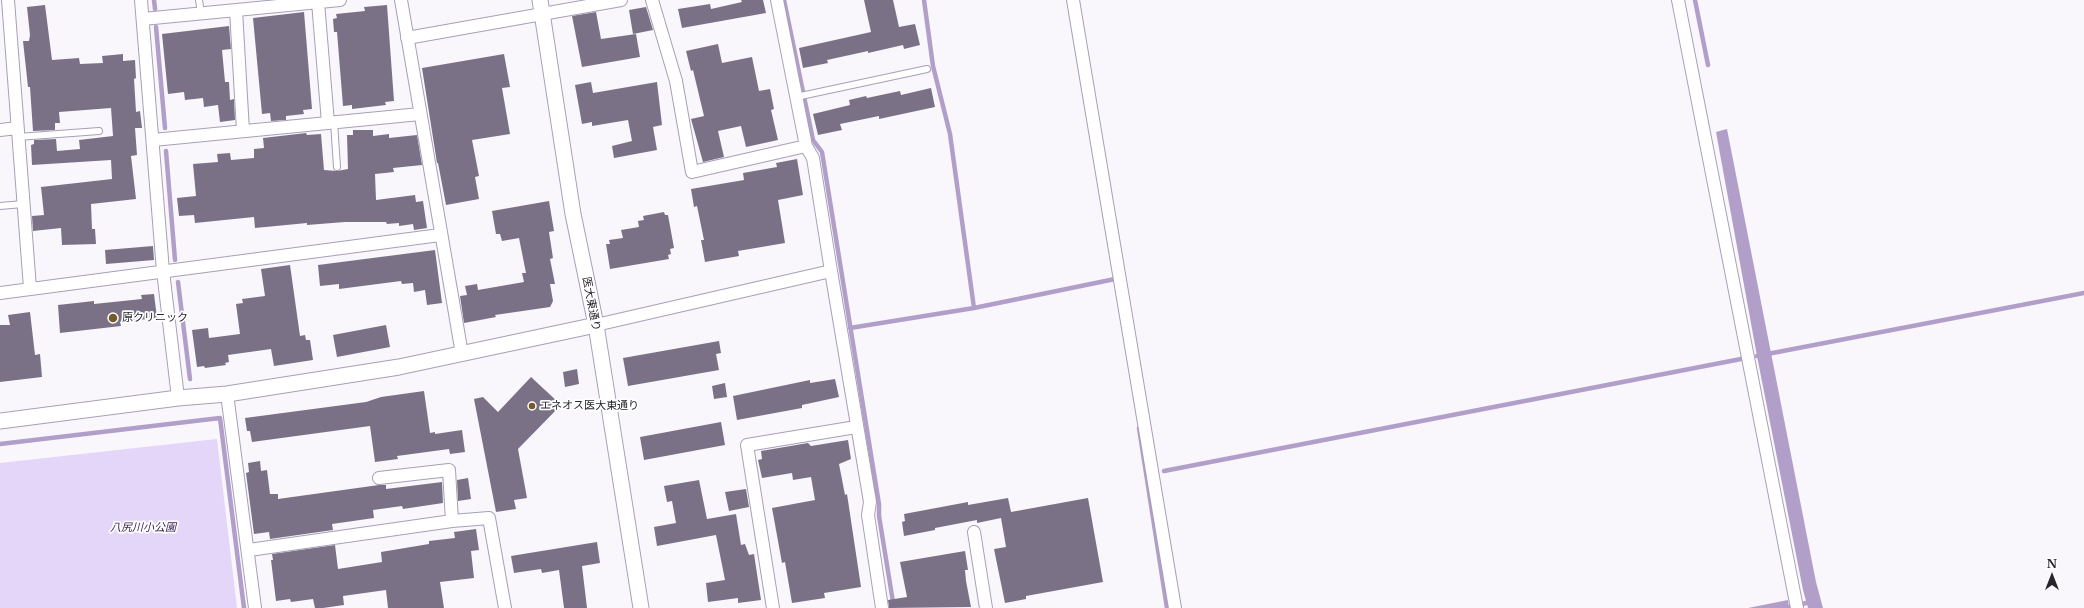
<!DOCTYPE html>
<html>
<head>
<meta charset="utf-8">
<style>
	body { margin:0 }
	#map { position:relative; width:2084px; height:608px; overflow:hidden; background:#f9f7fc; font-family:"Libre Baskerville",serif }
	canvas { display:block }
	.north { position:absolute; left:2032px; top:556px; width:40px; height:40px; -webkit-text-stroke:3px #fff; paint-order:stroke; rotate:0deg; font-size:11px; font-weight:700; line-height:16px; text-align:center; color:#27242d }
	.north::after { content:''; display:block; margin:auto; width:14px; height:18px; background:#27242d; clip-path:polygon(50% 0,100% 100%,50% 72%,0 100%) }
</style>
</head>
<body>
<div id="map">
<canvas width="2084" height="608"></canvas>
<div class="north">N</div>
</div>
<script>
const c = document.querySelector('canvas').getContext('2d');
c.lineJoin = 'round';
function paint(path, color) { c.fillStyle = color; c.fill(path, 'evenodd'); }
const shape = rows => new Path2D(rows.map(r => 'M' + r).join(''));
function strokePath(path, color, width, dash) { c.strokeStyle = color; c.lineWidth = width; c.lineCap = dash ? 'butt' : 'round'; c.setLineDash(dash || []); c.stroke(path); }
function label(font, color, halo, rows, align = 'center') {
  c.font = font + ' "Libre Baskerville","Noto Sans JP",serif'; c.lineWidth = 3.5; c.setLineDash([]); c.textBaseline = 'middle'; c.strokeStyle = halo; c.fillStyle = color; for (const [text, x, y, turn = 0] of rows) {
    c.save(); c.translate(x, y); c.rotate((+turn || 0) * Math.PI / 180); c.textAlign = isNaN(turn) ? turn : align; if (halo) c.strokeText(text, 0, 0); c.fillText(text, 0, 0); c.restore();
  }
}
const green = shape([
	[217,439,237,608,0,608,0,463]
]);
const water = shape([
	[1727,129,1816,582,1823,608,1808,608,1803,590,1757,356,1716,132],
	[1788,600,1789,608,1748,608]
]);
const stream = shape([
	[154,0,155,9],
	[784,0,813,140,822,152,879,504,879,516,894,608],
	[924,0,933,66,950,134,974,308],
	[1695,0,1708,65],
	[156,27,165,128],
	[166,151,175,260],
	[178,282,190,379],
	[850,328,974,308,1115,279],
	[1757,356,2084,293],
	[1139,428,1167,608],
	[0,444,220,418,244,608],
	[1164,471,1741,359],
	[1787,608,1810,602]
]);
const building = shape([
	[741,0,763,0,766,13,682,28,678,9,710,4,711,9,742,2],
	[864,0,893,0,899,27,915,24,920,45,904,49,903,45,868,53,868,51,827,60,828,63,803,68,799,48,871,32],
	[45,5,52,60,79,58,80,64,103,63,102,56,123,54,123,61,135,60,136,78,134,79,136,112,140,111,142,128,135,128,137,155,131,156,136,199,91,204,92,229,95,229,96,244,62,245,61,228,33,231,32,216,44,215,41,187,112,179,111,160,32,165,31,145,34,144,34,140,56,139,57,151,80,149,79,140,113,136,111,108,59,112,60,123,55,123,55,130,33,131,30,87,28,87,23,41,29,41,30,35,27,7],
	[387,5,394,101,385,102,386,105,352,109,352,105,343,106,337,32,334,32,333,19,337,18,336,14,365,11,364,7],
	[646,7,653,30,633,34,629,10],
	[304,12,312,109,303,110,304,114,286,116,286,120,271,121,270,113,262,114,253,18],
	[596,12,601,39,636,34,640,57,582,67,572,16],
	[229,26,231,49,222,50,225,82,229,82,230,100,234,99,235,120,220,122,218,105,204,107,203,98,185,100,184,92,168,94,162,34],
	[718,44,722,63,752,57,759,91,770,89,774,109,771,110,778,140,746,147,741,126,718,131,724,157,703,162,691,119,704,116,693,70,691,71,686,51],
	[504,54,510,87,502,88,510,134,472,140,479,176,475,177,479,199,446,205,438,163,437,163,422,68],
	[591,82,593,93,657,82,662,125,653,127,657,150,614,158,612,146,632,141,628,120,592,126,592,122,582,124,575,85],
	[931,88,935,107,879,119,879,116,840,124,842,130,818,135,813,114,850,105,849,100,866,96,867,98,900,91,901,95],
	[353,130,373,130,373,136,389,134,389,138,417,135,422,165,393,168,394,172,375,174,376,200,415,195,416,202,423,201,427,228,414,230,413,224,399,226,399,223,387,224,386,222,345,222,307,225,307,223,255,228,254,217,195,223,194,215,179,216,177,198,196,196,193,164,218,162,217,154,230,153,231,160,254,158,254,149,264,148,263,138,306,133,307,135,321,134,324,170,337,171,348,169,347,135,353,135],
	[797,159,803,195,778,200,785,243,738,251,739,256,705,262,701,240,704,240,697,206,694,207,691,189,744,180,743,173,777,167,776,163],
	[549,201,554,231,549,232,553,258,550,259,555,284,550,284,553,301,550,307,495,315,496,317,464,323,460,296,467,295,465,286,477,284,478,290,524,282,522,273,526,273,519,238,502,241,500,234,496,234,492,211],
	[664,212,665,215,668,215,674,248,670,249,671,254,668,255,669,259,610,269,606,244,610,244,609,240,623,238,621,230,639,227,638,221,644,220,643,216],
	[153,246,154,260,106,264,105,250],
	[435,250,442,303,427,305,425,290,414,292,413,283,402,284,401,281,339,289,339,284,320,286,318,265],
	[290,265,300,336,305,335,306,340,310,340,313,360,274,366,271,349,228,355,229,362,225,363,226,365,205,368,204,366,197,367,192,330,208,328,209,338,240,334,236,304,243,303,242,299,265,296,261,269],
	[154,294,157,318,120,322,121,326,60,333,58,305,94,301,94,304,142,299,141,295],
	[30,312,35,355,40,354,42,377,0,382,0,325,10,325,8,315],
	[386,325,390,347,337,357,333,335],
	[719,341,721,353,716,354,719,370,628,386,623,358],
	[577,369,579,384,565,387,563,372],
	[531,377,559,403,559,407,518,449,527,498,514,500,516,509,496,512,474,399,483,397,498,412],
	[835,379,839,397,802,405,802,408,737,420,733,396,810,380,810,383],
	[725,383,727,397,714,399,712,386],
	[424,391,430,433,435,432,435,434,462,430,465,452,450,454,449,449,397,456,398,459,375,462,370,426,252,442,250,431,247,431,245,418,366,402,381,397],
	[721,422,725,445,644,460,640,437],
	[848,440,851,459,839,464,845,495,847,494,861,587,824,593,825,598,792,603,785,562,782,563,772,508,815,500,811,477,793,480,792,473,762,478,758,460,762,459,761,451,808,443,811,446],
	[260,461,261,471,267,470,270,494,278,494,278,499,379,485,386,485,386,489,442,482,443,503,403,509,402,506,373,510,374,518,332,524,333,530,270,539,269,532,254,534,246,473,249,472,248,463],
	[468,478,471,499,458,501,457,480],
	[699,480,707,519,736,514,741,545,745,544,749,555,754,554,761,600,738,603,738,598,708,602,706,583,725,580,716,535,657,546,654,527,676,523,672,501,667,502,664,486],
	[746,489,749,507,729,511,725,492],
	[1008,498,1011,512,1088,498,1103,582,1026,596,1026,599,1005,603,994,549,1006,547,1001,518,977,523,977,520,935,528,935,530,904,536,902,522,905,521,904,514,968,502,968,505],
	[476,529,479,550,471,551,474,578,440,582,444,608,388,608,386,590,343,596,344,605,323,608,315,608,313,599,291,602,290,599,276,601,271,560,273,560,272,554,335,545,338,569,382,562,381,552,429,544,429,541,455,538,454,532],
	[597,542,600,563,582,566,587,608,564,608,559,570,542,573,541,569,514,573,511,556],
	[965,551,968,570,965,570,966,581,971,607,889,608,888,600,907,597,900,562]
]);
const service = shape([
	[199,0,201,13],
	[796,97,927,69],
	[334,122,337,167],
	[18,137,99,131],
	[0,206,23,204]
]);
const minor = shape([
	[8,0,30,288],
	[141,0,163,271,178,398],
	[401,0,462,354],
	[652,0,676,81,692,172,806,146],
	[1073,0,1175,608],
	[1678,0,1797,608],
	[318,2,328,123],
	[236,10,243,131],
	[143,19,340,0],
	[407,38,621,0],
	[0,130,17,128],
	[153,140,420,114],
	[831,271,870,502,868,515,882,608],
	[0,293,440,235],
	[596,325,831,271,813,158,806,146,777,0],
	[227,394,255,608],
	[379,478,449,470,452,521],
	[974,532,986,608],
	[249,550,452,521,489,518,505,608],
	[773,608,747,445,856,427]
]);
const tertiary = shape([
	[540,0,573,214,596,325,641,608],
	[0,421,178,398,227,394,399,367,596,325]
]);
const markers = [
	[113,318,5,"#755b2c"],
	[532,406,4,"#755b2c"]
];
const streetNames = [
	["医大東通り",591,304,79]
];
const poiNames = [
	["原クリニック",122,318],
	["エネオス医大東通り",540,406]
];
const parkNames = [
	["八尻川小公園",143,528]
];
paint(green, '#e4d6f8');
paint(water, '#b19fca');
strokePath(stream, '#b19fca', 4.5);
paint(building, '#7a7187');
strokePath(service, '#a89fb7', 8);
strokePath(minor, '#a89fb7', 14);
strokePath(tertiary, '#a89fb7', 17);
strokePath(service, '#fff', 6);
strokePath(minor, '#fff', 12);
strokePath(tertiary, '#fff', 15);
for (const [x, y, r, color] of markers) { const dot = new Path2D(); dot.arc(x, y, r, 0, 2 * Math.PI); c.fillStyle = color; c.fill(dot); strokePath(dot, '#fff', 1.5); }
label('11px', '#27242d', '#fff', streetNames);
label('11px', '#27242d', '#fff', poiNames, 'left');
label('italic 11px', '#3f255b', '#fff', parkNames);
</script>
</body>
</html>
